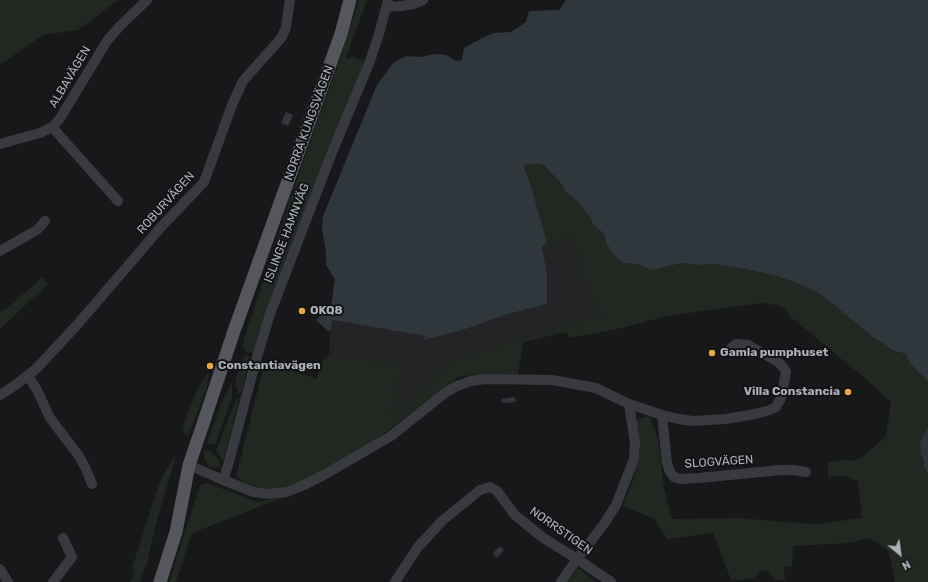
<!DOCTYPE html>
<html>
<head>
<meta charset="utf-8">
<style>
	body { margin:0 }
	#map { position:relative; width:928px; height:582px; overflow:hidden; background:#18181a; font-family:Rubik,sans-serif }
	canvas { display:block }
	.north { position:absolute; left:880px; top:534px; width:40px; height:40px; -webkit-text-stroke:3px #131315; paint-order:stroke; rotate:151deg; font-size:11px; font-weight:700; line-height:16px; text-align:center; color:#abb0b9 }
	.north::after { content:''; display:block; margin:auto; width:14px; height:18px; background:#abb0b9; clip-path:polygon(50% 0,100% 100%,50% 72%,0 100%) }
</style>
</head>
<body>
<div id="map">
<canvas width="928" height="582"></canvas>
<div class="north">N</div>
</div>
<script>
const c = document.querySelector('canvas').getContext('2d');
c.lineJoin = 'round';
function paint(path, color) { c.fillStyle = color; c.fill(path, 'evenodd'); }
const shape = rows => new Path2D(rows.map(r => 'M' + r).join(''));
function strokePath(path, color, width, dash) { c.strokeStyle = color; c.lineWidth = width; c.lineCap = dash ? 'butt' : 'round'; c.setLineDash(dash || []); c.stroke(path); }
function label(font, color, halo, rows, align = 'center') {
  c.font = font + ' Rubik,sans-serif'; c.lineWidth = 4; c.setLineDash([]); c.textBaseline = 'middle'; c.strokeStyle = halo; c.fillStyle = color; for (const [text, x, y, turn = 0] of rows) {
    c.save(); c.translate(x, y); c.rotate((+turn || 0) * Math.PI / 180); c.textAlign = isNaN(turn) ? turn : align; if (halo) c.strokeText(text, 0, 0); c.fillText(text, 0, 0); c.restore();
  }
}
const built = shape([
	[574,237,590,300,598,300,601,314,450,361,404,407,387,414,391,386,405,371,329,355,331,320,426,336,424,340,460,331,508,314,547,304,547,273,542,247]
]);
const green = shape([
	[0,0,118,0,78,30,43,35,0,65],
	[359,0,367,0,346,57,347,59,352,57,364,61,254,352,252,353,249,353,245,351,243,348,245,336,290,199,343,50],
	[527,164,540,164,543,166,560,182,566,192,576,200,589,216,593,224,602,232,606,240,606,244,609,247,611,252,623,263,637,264,652,270,682,263,698,265,713,264,741,268,777,276,797,283,818,293,833,304,874,338,885,344,892,350,906,354,910,364,917,371,928,379,928,582,895,582,889,552,885,548,869,538,849,543,793,546,792,566,784,567,785,581,775,579,769,572,762,570,757,574,754,579,731,580,713,533,667,539,654,519,623,506,635,474,640,453,634,420,649,416,658,438,664,488,672,519,741,518,783,522,817,524,862,518,858,481,844,476,828,477,828,462,842,460,852,461,864,456,886,436,891,402,868,381,792,318,782,306,762,303,666,316,622,328,570,338,566,332,523,342,518,374,472,375,458,377,383,434,362,449,313,478,287,488,265,489,248,484,236,477,265,361,317,379,322,361,329,355,403,365,405,371,391,386,399,398,388,414,404,407,450,361,601,314,598,301,590,301,574,237,542,247,541,220,528,177,525,170,524,166],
	[43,277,48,284,0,329,0,312,7,308],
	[245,356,249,356,250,360,241,392,238,394,235,392,238,391,238,387,235,387,236,378],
	[209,372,207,387,188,436,182,430,188,413,195,394,204,378],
	[232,382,232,395,230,403,216,443,209,444,207,443,221,404],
	[236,399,238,399,239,401,223,461,216,451],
	[204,451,210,451,214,454,220,462,220,467,214,468,209,467,207,464,204,458],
	[177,452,156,523,147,563,140,582,130,582,135,573,132,568,160,481],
	[207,483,257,502,281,498,192,533,176,582,169,582,200,485],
	[578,568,596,582,568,582]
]);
const water = shape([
	[566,0,928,0,928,381,910,364,906,354,892,350,885,344,874,338,833,304,818,293,797,283,777,276,741,268,713,264,698,265,682,263,652,270,637,264,623,263,611,252,609,247,606,244,606,239,602,232,593,224,589,216,576,200,566,192,560,182,544,166,540,164,527,164,524,166,525,170,528,177,541,220,546,240,546,244,542,247,547,273,547,304,508,314,460,331,424,340,425,336,332,320,330,331,328,331,316,320,331,306,335,279,326,265,326,253,322,228,323,216,377,85,394,62,406,56,420,57,435,54,446,55,456,61,462,60,464,48,486,36,494,33,511,32,526,22,529,11,559,10],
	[286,112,293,115,288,126,281,123],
	[515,397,516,402,502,403,502,399],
	[928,428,928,475,924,465,924,460,921,455,920,444,922,438],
	[500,546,504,550,497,558,493,553]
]);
const minor = shape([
	[386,7,402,6,413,4,423,0],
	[52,127,118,201],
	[0,144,40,133,52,127,59,120,107,41,120,26,147,0],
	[0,251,37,230,45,221],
	[28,376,37,390,50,418,79,456,86,469,92,484],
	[0,395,14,386,36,369,76,326,162,226,204,182,232,105,243,81,282,37,286,27,290,0],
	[629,404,662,415,678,419,693,421,726,419,755,414,770,410,776,407,781,398,784,383,786,372,784,368,778,362,748,345,736,344,729,350],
	[662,415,667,463,670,472,674,477,681,479,699,478,781,470,793,470,806,472],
	[189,465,223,480,254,492,268,494,287,492,304,485,324,475,391,436,446,392,457,386,471,381,485,379,552,380,596,388,629,404,635,444,634,459,616,505,604,524,577,559,561,582],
	[223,480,228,465,256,360,270,314,333,150,370,61,379,34,388,0],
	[0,569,8,582],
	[53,582,72,557,63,538],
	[395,582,418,547,442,521,480,490,490,487,497,491,515,515,542,537,577,559,611,582]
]);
const major = shape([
	[160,582,176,532,189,465,201,430,235,328,341,34,350,0]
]);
const markers = [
	[302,311,4,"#e6a943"],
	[712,353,4,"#e6a943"],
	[210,366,4,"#e6a943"],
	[848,392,4,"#e6a943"]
];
const streetNames = [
	["ALBAVÄGEN",70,77,-59],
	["NORRA KUNGSVÄGEN",309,123,-70],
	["ROBURVÄGEN",166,203,-48],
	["ISLINGE HAMNVÄG",287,233,-69],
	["SLOGVÄGEN",719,462,-4],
	["NORRSTIGEN",561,531,35]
];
const poiNames = [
	["OKQ8",310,311],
	["Gamla pumphuset",720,353],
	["Constantiavägen",218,366],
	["Villa Constancia",840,392,"right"]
];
paint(built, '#242427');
paint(green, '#202821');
paint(water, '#2f373d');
strokePath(minor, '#393a3f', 10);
strokePath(major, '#55575d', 13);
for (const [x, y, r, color] of markers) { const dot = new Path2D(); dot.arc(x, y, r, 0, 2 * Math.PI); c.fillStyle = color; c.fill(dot); strokePath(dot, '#131315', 1.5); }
label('12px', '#abb0b9', '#131315', streetNames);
label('bold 12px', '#abb0b9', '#131315', poiNames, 'left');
</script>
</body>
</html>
